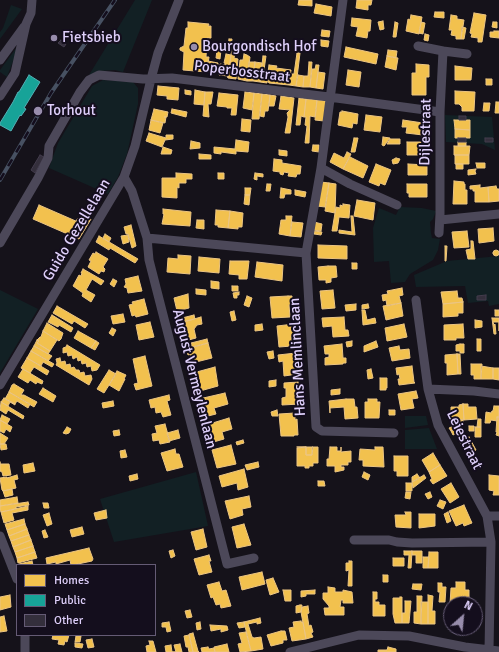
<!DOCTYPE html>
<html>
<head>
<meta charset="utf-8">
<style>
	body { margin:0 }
	#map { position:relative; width:499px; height:652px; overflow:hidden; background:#15121a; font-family:Signika,sans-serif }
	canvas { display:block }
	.legend { position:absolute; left:16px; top:564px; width:140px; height:72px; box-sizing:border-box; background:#140e1d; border:1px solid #655b75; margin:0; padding:5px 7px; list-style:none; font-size:12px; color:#decffa }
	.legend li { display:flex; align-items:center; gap:8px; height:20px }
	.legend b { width:20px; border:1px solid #655b75 }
	.north { position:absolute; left:443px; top:596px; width:40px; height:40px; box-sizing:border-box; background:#140e1d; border:1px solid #655b75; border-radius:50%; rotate:27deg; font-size:11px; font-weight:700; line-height:16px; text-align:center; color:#decffa }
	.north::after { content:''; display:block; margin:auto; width:14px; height:18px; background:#988dac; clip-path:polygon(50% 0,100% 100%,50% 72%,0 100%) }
</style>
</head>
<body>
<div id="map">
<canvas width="499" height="652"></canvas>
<ul class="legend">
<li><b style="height:11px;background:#f2c14e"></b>Homes</li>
<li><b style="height:11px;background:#17a398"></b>Public</li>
<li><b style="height:11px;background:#342f3c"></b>Other</li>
</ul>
<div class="north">N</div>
</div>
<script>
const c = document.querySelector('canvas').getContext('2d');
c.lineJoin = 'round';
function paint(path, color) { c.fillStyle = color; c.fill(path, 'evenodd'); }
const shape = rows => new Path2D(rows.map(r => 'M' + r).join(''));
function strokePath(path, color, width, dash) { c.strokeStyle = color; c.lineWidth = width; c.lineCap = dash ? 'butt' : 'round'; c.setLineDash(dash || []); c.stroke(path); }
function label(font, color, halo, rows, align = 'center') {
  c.font = font + ' Signika,sans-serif'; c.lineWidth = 4; c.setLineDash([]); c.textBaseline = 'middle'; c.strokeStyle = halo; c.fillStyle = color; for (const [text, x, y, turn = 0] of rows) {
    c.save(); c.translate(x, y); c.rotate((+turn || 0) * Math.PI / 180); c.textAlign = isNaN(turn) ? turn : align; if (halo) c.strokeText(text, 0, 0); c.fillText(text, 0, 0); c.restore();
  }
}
const green = shape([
	[135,0,152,0,123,72,115,70,99,71,89,75],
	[11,5,22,9,0,39,0,32,3,28],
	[17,47,18,48,7,77,0,72,0,70],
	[103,80,133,82,138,88,138,104,127,154,118,177,108,194,49,168,58,143,92,86],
	[445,115,492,117,495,150,482,144,446,142],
	[400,207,422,208,436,211,433,219,430,222,431,233,432,238,440,239,438,250,433,260,410,274,405,282,391,283,389,261,374,262,373,228,379,208,396,215],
	[499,256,499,304,489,306,488,301,468,303,465,286,416,287,414,275,447,261],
	[0,290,38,309,0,373],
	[405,416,426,416,428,425,405,428],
	[429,428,437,449,405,449,405,430],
	[196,472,208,526,114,542,100,499]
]);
const homes = shape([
	[299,0,312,0,312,6,298,5,299,0],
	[357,0,372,0,371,5,368,5,368,10,356,8,357,0],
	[316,4,332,7,331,16,314,13,316,4],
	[435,12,444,12,444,18,434,17,435,12],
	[474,13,486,15,482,42,478,42,478,38,471,37,472,34,470,33,474,13],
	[411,15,422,17,419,34,406,31,408,19,410,20,411,15],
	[451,15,457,16,457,19,464,20,461,39,456,39,456,36,451,35,452,30,449,30,451,15],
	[352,18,371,20,370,31,368,31,367,38,356,36,358,27,351,26,352,18],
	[383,21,384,29,380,30,378,22,383,21],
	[188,22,209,24,208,26,211,26,211,38,207,38,206,57,209,57,207,72,183,70,184,52,180,50,180,48,184,46,186,28,188,28,188,22],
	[395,22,398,23,396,37,393,37,395,22],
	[421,22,425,23,423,34,419,33,421,22],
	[493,22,497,22,497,28,492,27,493,22],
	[462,27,466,28,464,39,461,39,462,27],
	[322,30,330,31,329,37,321,36,322,30],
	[494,31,499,31,499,38,490,37,490,32,494,32,494,31],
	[425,34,429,35,428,41,424,40,425,34],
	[229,39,232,39,231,47,228,47,229,39],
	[321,40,329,41,328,47,321,46,321,40],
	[232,47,236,48,234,58,238,59,236,79,228,78,232,47],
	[346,47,378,54,376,64,344,57,346,47],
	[217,50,221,50,220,59,216,58,217,50],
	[388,50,397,51,396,58,387,56,388,50],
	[297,53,300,53,296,86,289,85,290,74,294,74,297,53],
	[226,54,231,55,228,78,228,76,219,75,220,64,225,65,225,63,224,63,226,54],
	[244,54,247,55,250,57,247,81,238,79,240,60,243,60,244,54],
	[263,56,266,56,264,70,268,71,267,83,260,82,263,56],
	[387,56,398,58,396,70,385,67,387,56],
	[208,61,218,63,217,71,214,71,213,73,207,72,208,61],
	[249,62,255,62,253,81,247,81,249,62],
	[255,62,262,63,260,82,253,81,255,62],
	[309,62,312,62,310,87,303,87,304,76,308,76,309,62],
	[416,64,429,65,429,77,426,77,426,95,412,95,412,73,416,73,416,64],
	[269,65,277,66,276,68,291,70,289,85,269,83,267,80,269,65],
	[316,65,319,65,316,88,310,87,312,69,315,69,316,65],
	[455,66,472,68,471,80,455,80,455,66],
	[348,70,361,72,359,87,346,85,348,70],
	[318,72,325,73,323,89,316,88,318,72],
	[298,75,304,76,303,87,296,86,298,75],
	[486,79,492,79,492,85,486,85,486,79],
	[158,86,179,88,178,100,167,99,167,96,157,95,158,86],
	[185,90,191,91,191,95,185,94,185,90],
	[195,90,205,92,204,105,194,104,195,90],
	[455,91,475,92,474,111,462,111,462,107,459,104,455,104,455,91],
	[205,92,213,92,211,104,208,104,209,117,203,116,205,92],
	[245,92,254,93,252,110,243,108,245,92],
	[219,93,238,95,236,115,231,115,232,108,227,108,227,107,217,106,219,93],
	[254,93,262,94,259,119,252,119,254,93],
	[262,94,270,95,268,111,265,111,264,117,260,116,262,94],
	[270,95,276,96,274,106,269,106,270,95],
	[281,96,294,98,290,133,285,133,288,117,287,113,290,110,279,109,281,96],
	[299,98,306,99,304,117,301,116,300,125,296,125,299,98],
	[306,99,317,100,315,117,310,116,309,143,305,143,307,126,305,125,306,117,304,117,306,99],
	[317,100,326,101,324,121,315,120,317,100],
	[496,102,499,102,499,113,495,113,496,102],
	[484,103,490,103,489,111,483,111,484,103],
	[154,109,168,112,167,117,164,117,166,117,165,123,151,120,154,109],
	[172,109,187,112,186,117,171,113,172,109],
	[342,111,358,114,357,124,353,123,352,128,338,125,340,112,342,112,342,111],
	[366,115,382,117,380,132,364,130,366,115],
	[242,119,251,120,250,132,241,131,242,119],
	[151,120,163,123,160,133,149,130,151,120],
	[403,120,423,123,422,125,428,126,426,138,422,137,423,135,406,133,407,127,402,127,403,120],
	[454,120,470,120,470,130,455,129,454,120],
	[455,129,470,130,470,138,455,138,455,129],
	[149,133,166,138,166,135,173,135,173,139,165,140,162,147,146,141,149,133],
	[383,137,390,138,384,146,382,145,383,137],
	[354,138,358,138,355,152,351,152,354,138],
	[390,139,400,139,400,144,387,144,390,139],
	[236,140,249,142,248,152,236,151,236,154,221,152,221,154,214,153,214,147,235,149,236,140],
	[191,141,200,143,200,148,190,149,191,141],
	[407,142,428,142,428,148,425,148,425,155,407,155,407,142],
	[458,142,466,142,466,146,458,146,458,142],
	[313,145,319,145,319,152,312,151,313,145],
	[454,146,470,146,469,155,454,155,454,146],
	[163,147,172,150,171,154,161,154,163,147],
	[279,150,287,151,287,156,279,155,279,150],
	[347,152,351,154,343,169,330,162,334,153,344,158,347,152],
	[199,154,211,155,211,159,199,159,199,154],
	[455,155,469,155,469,164,455,164,455,155],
	[350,157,368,166,363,178,343,169,350,157],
	[396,158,400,159,398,163,393,164,392,160,396,158],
	[274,159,282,160,282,163,301,166,300,174,297,174,296,177,288,176,289,173,284,172,283,175,280,174,280,172,273,171,274,159],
	[476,163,485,163,485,168,477,168,476,163],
	[376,164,391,170,385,185,380,183,379,186,369,182,376,164],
	[408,164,427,165,427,175,408,175,408,164],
	[456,164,463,164,463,169,456,169,456,164],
	[476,169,475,171,476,174,468,175,468,170,476,169],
	[176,173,192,174,192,179,186,179,186,183,179,183,179,188,177,187,177,198,162,197,162,178,176,178,176,173],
	[218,173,224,173,224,179,218,179,218,173],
	[255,173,263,174,263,177,257,176,257,180,254,179,255,173],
	[454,181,464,182,464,184,465,184,465,190,467,190,467,204,453,204,454,181],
	[321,182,329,183,325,207,317,206,321,182],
	[329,183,336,184,335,213,325,211,329,183],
	[267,184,271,184,270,191,266,191,267,184],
	[407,184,427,184,427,197,409,197,409,193,407,193,407,184],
	[480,185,480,188,488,187,489,202,475,202,475,191,473,191,473,189,470,189,470,186,480,185],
	[496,186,497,189,499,189,499,201,489,202,488,187,496,186],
	[245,188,251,188,250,195,245,195,245,188],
	[281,188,291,190,291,194,285,194,284,198,280,198,281,188],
	[295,190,306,192,305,197,295,195,295,190],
	[245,195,250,195,249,205,244,204,245,195],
	[357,200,375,203,373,220,354,216,357,200],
	[343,204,350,205,349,218,339,217,337,231,332,231,336,207,340,208,340,205,343,206,343,204],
	[39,205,78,222,76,221,78,218,82,221,86,216,91,219,79,239,33,219,39,205],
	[163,209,191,212,190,226,162,224,164,214,163,214,163,209],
	[216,210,230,211,228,228,218,227,218,225,215,225,216,210],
	[230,211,243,213,242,227,238,227,238,229,228,228,230,211],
	[286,216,292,216,290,236,279,234,281,220,286,220,286,216],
	[351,216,353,216,355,235,339,233,339,230,352,232,351,216],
	[197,220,204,220,204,229,196,228,197,220],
	[292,222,303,223,301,237,290,236,292,222],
	[314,222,322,224,321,231,313,230,314,222],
	[131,225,136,246,132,248,128,234,126,234,124,227,131,225],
	[493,228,494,241,479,243,478,229,493,228],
	[314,231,322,232,321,235,314,234,314,231],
	[467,231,469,247,454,248,452,232,467,231],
	[105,234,111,238,109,242,103,238,105,234],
	[128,235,129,242,123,244,121,236,128,235],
	[99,236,121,249,138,259,135,263,110,248,109,250,96,242,99,236],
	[471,241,473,241,475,259,468,259,466,250,471,249,471,241],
	[318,245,347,246,347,259,318,258,318,245],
	[445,246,447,246,446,261,445,261,445,246],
	'493 253a3 3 0 1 1 6 0a3 3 0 1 1-6 0Z',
	[96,252,108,259,103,267,105,269,104,272,101,271,99,274,88,267,91,261,89,260,93,253,95,254,96,252],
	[178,255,191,256,190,274,167,272,168,258,178,259,178,255],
	[199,257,220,259,219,273,198,271,199,257],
	[230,261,249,261,247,279,239,279,239,275,229,274,230,261],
	[257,262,283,265,282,281,255,277,257,262],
	[352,263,357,263,357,269,352,269,352,263],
	[328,266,336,266,337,277,331,278,331,282,326,283,326,280,319,280,318,267,328,266],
	[83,269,104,281,101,285,92,279,91,281,86,290,95,295,91,302,82,296,83,293,73,286,79,275,81,276,82,273,81,273,83,269],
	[138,276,142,291,128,293,127,288,124,287,126,284,125,279,138,276],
	[113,279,117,281,114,287,110,284,113,279],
	[211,281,219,282,219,289,211,288,211,281],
	[232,286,238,286,238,291,232,291,232,286],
	[402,288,403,295,399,296,401,303,387,306,386,300,383,301,382,295,388,294,387,291,402,288],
	[196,289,206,290,206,295,196,294,196,289],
	[333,290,335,308,322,309,320,291,333,290],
	[457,291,458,298,462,298,463,302,443,304,441,292,457,291],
	[239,292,239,295,237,295,237,298,234,298,233,293,239,292],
	[188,294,189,308,177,311,174,298,188,294],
	[247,296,252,298,249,307,244,305,247,296],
	[288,296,292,296,292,304,289,305,290,317,272,318,270,297,288,296],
	[144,299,148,314,136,317,135,315,132,316,129,305,133,304,132,302,144,299],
	[463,302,463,313,458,313,458,316,443,317,443,304,463,302],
	[401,303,403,316,386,320,383,306,401,303],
	[356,304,356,310,346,311,345,305,356,304],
	[368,304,369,308,362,309,362,305,368,304],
	[57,306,88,324,85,328,74,321,72,324,53,313,57,306],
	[362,310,365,310,367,320,375,318,376,323,363,325,362,310],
	[495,310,499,310,499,316,495,316,495,310],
	[234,311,236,320,232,321,230,312,234,311],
	[123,314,125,322,113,324,111,316,123,314],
	[52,315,73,328,71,332,59,325,58,327,48,322,52,315],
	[194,315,195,319,182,322,182,318,194,315],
	[201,317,202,324,197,325,194,329,196,338,185,341,180,323,201,317],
	[344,317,345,330,348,330,349,336,333,337,332,326,323,327,322,318,344,317],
	[492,318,499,318,499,331,499,322,493,322,494,325,495,324,496,334,494,334,492,318],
	[475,320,482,321,482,327,475,328,475,320],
	[150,322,154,337,139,340,136,325,150,322],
	[47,323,63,333,61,339,59,341,43,331,47,323],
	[262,324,263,330,255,331,255,325,262,324],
	[294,324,295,336,291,336,292,346,279,347,277,326,294,324],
	[404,324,407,337,387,341,385,328,404,324],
	[463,324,464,338,456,338,456,340,444,340,444,325,463,324],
	[112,328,116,330,113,336,109,333,112,328],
	[43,331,57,340,50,351,37,343,39,341,37,340,40,337,41,337,43,331],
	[78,331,96,341,91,348,74,338,78,331],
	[207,339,208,343,192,347,191,343,207,339],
	[477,339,481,339,481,351,477,351,477,339],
	[37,340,39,341,37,343,50,351,48,354,34,346,37,340],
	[96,341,99,343,95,350,91,348,96,341],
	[352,341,352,346,347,347,346,342,352,341],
	[376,341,378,347,364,352,364,346,376,341],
	[208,343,212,358,192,363,190,354,188,355,187,349,208,343],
	[342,344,343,358,346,358,346,363,343,363,343,364,325,365,325,358,329,357,329,354,325,354,324,346,342,344],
	[460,344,464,344,464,353,460,353,460,351,456,351,456,345,460,344],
	[67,345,100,365,97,370,92,371,91,366,87,367,86,363,82,364,81,360,78,361,77,357,73,359,72,355,68,356,67,352,63,353,63,348,66,347,67,345],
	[34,346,52,356,48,361,31,351,34,346],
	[399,346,400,350,409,349,410,358,392,361,389,348,399,346],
	[31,351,54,364,52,367,43,362,41,366,27,358,31,351],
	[273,351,274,358,269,359,267,352,273,351],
	[296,353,298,374,284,376,283,361,279,362,278,355,296,353],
	[457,354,458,374,447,375,447,363,445,363,445,355,457,354],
	[457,354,460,354,461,374,458,374,457,354],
	[145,356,152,386,136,390,134,384,138,383,133,359,145,356],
	[27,358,49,371,47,375,34,367,30,373,21,368,27,358],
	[60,358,61,362,65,361,66,365,70,364,71,368,74,367,76,370,79,370,80,373,84,372,85,376,91,375,92,379,89,385,56,365,57,363,56,359,60,358],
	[471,364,482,364,481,379,474,379,474,375,471,375,471,364],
	[412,366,414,382,415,383,399,385,398,379,400,379,399,374,397,375,396,368,412,366],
	[481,366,493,368,493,379,481,379,481,366],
	[215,367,218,386,200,391,197,378,194,379,193,373,215,367],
	[493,368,499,368,499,380,493,379,493,368],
	[23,369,43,381,42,384,37,382,36,384,30,380,28,383,18,377,23,369],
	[371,369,373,378,368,379,367,370,371,369],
	[109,370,116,374,104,393,97,389,109,370],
	[117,371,126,375,124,379,125,379,119,391,109,385,117,371],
	[380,378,387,378,387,388,386,388,386,390,380,390,380,378],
	[276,380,276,386,269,387,269,381,276,380],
	[298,382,300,404,282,405,282,398,286,397,286,388,284,388,284,383,298,382],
	[14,384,24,390,21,395,24,395,37,402,34,407,9,392,12,385,14,384],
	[43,388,56,396,53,402,39,394,43,388],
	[340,389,340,394,331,395,331,390,340,389],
	[416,391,418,398,412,399,414,408,401,410,398,394,416,391],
	[9,392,30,404,28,408,17,401,15,404,5,399,9,392],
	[225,393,228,404,214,408,216,414,204,417,199,399,225,393],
	[169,395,170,400,167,401,171,415,163,417,161,412,156,413,155,407,151,408,149,400,169,395],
	[4,398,15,404,15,405,10,402,8,406,1,402,4,398],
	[346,399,354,399,355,407,357,407,358,418,345,419,344,407,330,408,330,413,329,401,346,399],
	[368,399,377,399,377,402,380,402,379,418,365,418,365,402,368,402,368,399],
	[113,401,114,406,103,408,102,403,113,401],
	[1,402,24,416,23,419,8,410,6,414,0,410,1,402],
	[463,404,464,420,451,418,451,407,459,407,459,405,463,404],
	[463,404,468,404,468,407,476,407,477,419,464,420,463,404],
	[494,406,499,406,499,417,497,417,497,421,491,420,490,423,485,423,486,412,491,413,492,411,493,411,494,406],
	[277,410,278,416,272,416,271,412,277,410],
	[389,410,395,410,395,415,389,415,389,410],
	[295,413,295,420,297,419,298,435,294,435,294,436,281,436,279,414,295,413],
	[2,415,10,419,7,424,0,420,2,415],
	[497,417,499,417,499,436,496,435,497,432,496,432,497,417],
	[229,418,232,429,222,432,224,439,210,443,206,425,229,418],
	[478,419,481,419,481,427,477,427,478,419],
	[0,420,12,427,10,432,6,429,4,433,0,431,0,420],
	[456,420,463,420,463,424,456,424,456,420],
	[165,424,170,442,160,444,159,440,153,441,152,434,157,433,155,426,165,424],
	[456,425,458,428,451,431,449,428,456,425],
	[469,426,474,426,474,431,469,431,469,426],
	[67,427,71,429,69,433,66,434,63,433,67,427],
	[461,427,463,430,453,435,451,431,461,427],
	[475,427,481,427,481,437,475,437,475,427],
	[119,430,120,435,114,436,113,431,119,430],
	[178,430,180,438,169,441,167,433,178,430],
	[0,433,8,438,4,444,0,444,0,433],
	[469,437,476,450,468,455,460,442,469,437],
	[243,440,244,443,237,445,236,442,243,440],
	[0,444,6,444,7,449,1,450,0,444],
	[231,445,236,464,217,468,212,450,231,445],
	[297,447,313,447,312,455,306,455,306,447,297,447],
	[306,447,306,455,312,455,312,447,318,447,318,463,313,463,313,466,309,466,309,468,305,468,305,466,297,466,297,448,306,447],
	[330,447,337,447,337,451,341,451,341,447,341,452,351,451,351,462,348,462,348,465,341,465,341,467,344,467,344,470,335,472,335,466,327,466,327,459,329,459,330,447],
	[375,447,383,447,384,467,363,466,363,460,359,460,360,449,375,450,375,447],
	[175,449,176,454,179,454,183,467,167,471,161,453,175,449],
	[125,450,127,457,121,458,120,451,125,450],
	[433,453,440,465,429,472,422,460,433,453],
	[394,456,408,456,408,476,397,476,397,471,394,471,394,456],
	[0,462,0,464,9,464,11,475,3,476,2,472,0,471,0,462],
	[258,462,259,467,247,470,245,465,258,462],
	[33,463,35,471,24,473,23,465,33,463],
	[440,465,447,476,433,484,430,480,432,479,429,472,440,465],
	[244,469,248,487,238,490,237,483,222,487,219,476,244,469],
	[364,472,370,475,368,480,362,477,364,472],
	[137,474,138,479,130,481,129,476,137,474],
	[417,474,420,478,412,482,412,477,417,474],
	[17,475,18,479,14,480,16,488,3,491,2,490,0,478,7,477,7,478,17,475],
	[424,475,426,478,413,488,412,482,424,475],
	[489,475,499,476,499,495,493,495,494,491,489,490,489,475],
	[318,481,324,481,325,486,318,486,318,481],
	[406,483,412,483,412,491,406,491,406,483],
	[451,483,459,497,450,503,441,489,451,483],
	[12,489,13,495,5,497,3,491,12,489],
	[406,492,411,492,410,499,405,498,406,492],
	[430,492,432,497,428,499,425,494,430,492],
	[249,496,251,507,242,509,243,515,230,519,225,501,249,496],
	[17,497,18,503,0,506,0,500,17,497],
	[440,500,446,502,443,509,437,506,440,500],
	[28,502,29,505,16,507,16,509,1,512,0,510,0,506,28,502],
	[43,503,48,503,49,508,44,508,43,503],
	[464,505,472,523,464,526,463,523,456,526,449,511,464,505],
	[28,506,28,510,12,513,14,520,4,523,1,512,28,506],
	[106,510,107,518,96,520,94,513,106,510],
	[405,512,411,512,411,528,396,527,395,515,406,515,405,512],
	[448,512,451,521,447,523,444,514,448,512],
	[49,513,52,524,47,526,43,515,49,513],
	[419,514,435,514,435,526,419,528,419,514],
	[24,519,25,524,7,530,5,524,24,519],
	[25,524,27,529,9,536,7,530,25,524],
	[244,524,251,545,237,548,232,527,244,524],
	[82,527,84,534,72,537,70,530,82,527],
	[27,529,29,535,11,541,9,536,27,529],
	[203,529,207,547,196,550,191,532,203,529],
	[45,530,48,537,44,538,42,531,45,530],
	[29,535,31,540,13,547,11,541,29,535],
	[31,540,33,546,15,552,13,547,31,540],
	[33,546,35,552,17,558,15,552,33,546],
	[89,548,93,559,92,561,73,565,71,565,70,560,56,564,56,562,47,564,46,558,89,548],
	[173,550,175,556,171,558,169,551,173,550],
	[404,551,412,551,411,568,408,568,409,555,404,555,404,551],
	[412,551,422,551,422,563,416,563,416,555,412,555,412,551],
	[35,552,37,558,18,563,17,558,35,552],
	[429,552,438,552,438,568,428,568,429,552],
	[209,555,211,561,209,561,212,572,199,575,194,559,209,555],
	[423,557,429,557,428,568,423,568,423,557],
	[393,558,404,558,404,566,393,566,393,558],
	[32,561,33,565,19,565,19,564,32,561],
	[349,561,352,561,352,586,348,586,349,570,346,571,346,563,349,563,349,561],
	[262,572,265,584,242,590,239,577,262,572],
	[383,575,388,575,388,582,383,582,383,575],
	[273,578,279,592,270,595,266,580,273,578],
	[219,582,222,591,226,590,231,606,221,608,220,604,216,605,213,597,211,598,207,585,219,582],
	[456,582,465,582,465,590,469,590,469,603,450,604,451,588,456,588,456,582],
	[438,583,442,583,442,587,446,587,445,602,439,602,440,592,438,592,438,583],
	[413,584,422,584,421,590,412,589,413,584],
	[328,587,335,588,335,592,343,592,343,590,352,592,353,603,343,603,343,600,341,600,340,607,344,607,344,615,325,615,324,608,329,608,329,606,323,599,323,593,328,593,328,587],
	[283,590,291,590,291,601,285,601,283,590],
	[315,590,315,594,306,594,306,596,301,597,301,591,315,590],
	[373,592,377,592,377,599,375,599,375,602,379,602,379,605,385,605,385,616,373,616,373,592],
	[10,595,11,607,0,610,0,597,10,595],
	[428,595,433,596,432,611,435,611,435,624,428,624,428,595],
	[417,596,422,596,421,624,414,623,414,612,417,612,417,596],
	[400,597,402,597,402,623,395,623,393,614,393,598,400,598,400,597],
	[405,601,411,601,409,623,402,623,402,613,405,613,405,601],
	[421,602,428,602,428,624,421,624,421,602],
	[300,605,302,605,301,612,296,613,296,606,300,605],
	[308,606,309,613,307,614,309,626,311,625,313,632,311,633,313,637,306,639,301,612,302,607,308,606],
	[190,610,192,617,187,618,185,611,190,610],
	[4,616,7,631,0,632,0,617,4,616],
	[260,618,261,623,257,624,257,622,248,624,252,637,254,638,261,637,263,649,251,651,244,622,260,618],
	[301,621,301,622,303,622,306,639,292,641,289,628,294,627,293,622,301,621],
	[169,622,171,631,167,632,166,627,162,627,162,623,169,622],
	[200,622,201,629,197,630,196,623,200,622],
	[244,622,245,627,239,628,237,623,244,622],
	[210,625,227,626,228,630,221,632,221,629,211,631,210,625],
	[281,631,285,631,287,640,283,640,283,643,271,646,267,635,281,631],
	[246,632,251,651,240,652,238,644,242,643,239,633,246,632],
	[193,633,198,651,199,652,193,652,189,634,193,633],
	[53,635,69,635,67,642,65,641,64,645,58,644,59,640,52,639,53,635],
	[189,635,193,652,189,652,188,647,186,647,184,636,189,635],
	[76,636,81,636,80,642,75,642,76,636],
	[92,639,94,647,88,648,86,640,92,639],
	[149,641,153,641,156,652,147,652,146,646,150,645,149,641],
	[75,643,83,644,82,648,75,647,75,643],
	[180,644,182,652,176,652,174,645,180,644],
	[227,644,229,652,215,652,214,647,227,644],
	[171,645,172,652,176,652,166,652,165,646,171,645],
	[208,647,209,649,214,648,215,652,202,652,201,648,208,647],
	[388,647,396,649,396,652,378,652,378,650,387,650,388,647]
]);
const public = shape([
	[29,75,40,82,24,108,26,109,21,116,20,115,11,131,0,125,0,123,13,102,18,92,19,92,29,75]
]);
const building = shape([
	[61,40,66,44,64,47,58,43,61,40],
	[459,116,466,116,466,120,459,120,459,116],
	[458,138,466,138,466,142,458,142,458,138],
	[485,138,493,138,493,142,485,142,485,138],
	[40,155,44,157,35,173,31,170,40,155],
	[486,295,486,300,477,300,477,296,486,295]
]);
const minor = shape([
	[343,0,321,168,306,253,316,427,322,431,394,433],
	[418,46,443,51,440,112,440,214,439,233],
	[443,51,467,54],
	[0,60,24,27],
	[0,96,15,73,26,24,31,13,32,0],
	[321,168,350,184,397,205],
	[124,177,132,191,147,238,149,260,227,564,254,558],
	[440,220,499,214],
	[147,238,306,253],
	[0,243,38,178,48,158,49,146,80,92,89,80,99,75,143,79,172,78,329,97,440,112],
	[416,300,428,389,438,425,487,516,491,542,489,650],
	[0,385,124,177,135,146,151,79,158,53,179,0],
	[428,389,474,391,499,394],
	[487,516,499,516],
	[0,536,17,579],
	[354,540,389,540,397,542,412,543,491,542],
	[25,652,25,635],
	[290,652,359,635,409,636,465,647,499,651]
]);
const rail = shape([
	[0,180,51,93,115,0]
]);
const markers = [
	[54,38,4,"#988dac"],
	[194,47,4,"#988dac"],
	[38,111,5,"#988dac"]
];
const poiNames = [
	["Fietsbieb",62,38],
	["Bourgondisch Hof",202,47],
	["Torhout",47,111]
];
const streetNames = [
	["Poperbosstraat",242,72,7],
	["Dijlestraat",426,132,-89],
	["Guido Gezellelaan",77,230,-59],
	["Hans Memlinclaan",298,357,-93],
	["August Vermeylenlaan",194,379,76],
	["Leiestraat",464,440,64]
];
paint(green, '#122024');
paint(homes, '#f2c14e');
strokePath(homes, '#ecc582', 1);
paint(public, '#17a398');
strokePath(public, '#53b0b5', 1);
paint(building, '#342f3c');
strokePath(building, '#433c4d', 1);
strokePath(minor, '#4c4859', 9);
strokePath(rail, '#475162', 4);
strokePath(rail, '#140e1d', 2.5, [8]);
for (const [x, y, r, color] of markers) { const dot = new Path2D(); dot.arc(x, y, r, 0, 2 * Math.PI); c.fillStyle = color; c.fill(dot); strokePath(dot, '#140e1d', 1.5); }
label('15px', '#decffa', '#140e1d', poiNames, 'left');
label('15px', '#decffa', '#140e1d', streetNames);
</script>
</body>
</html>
